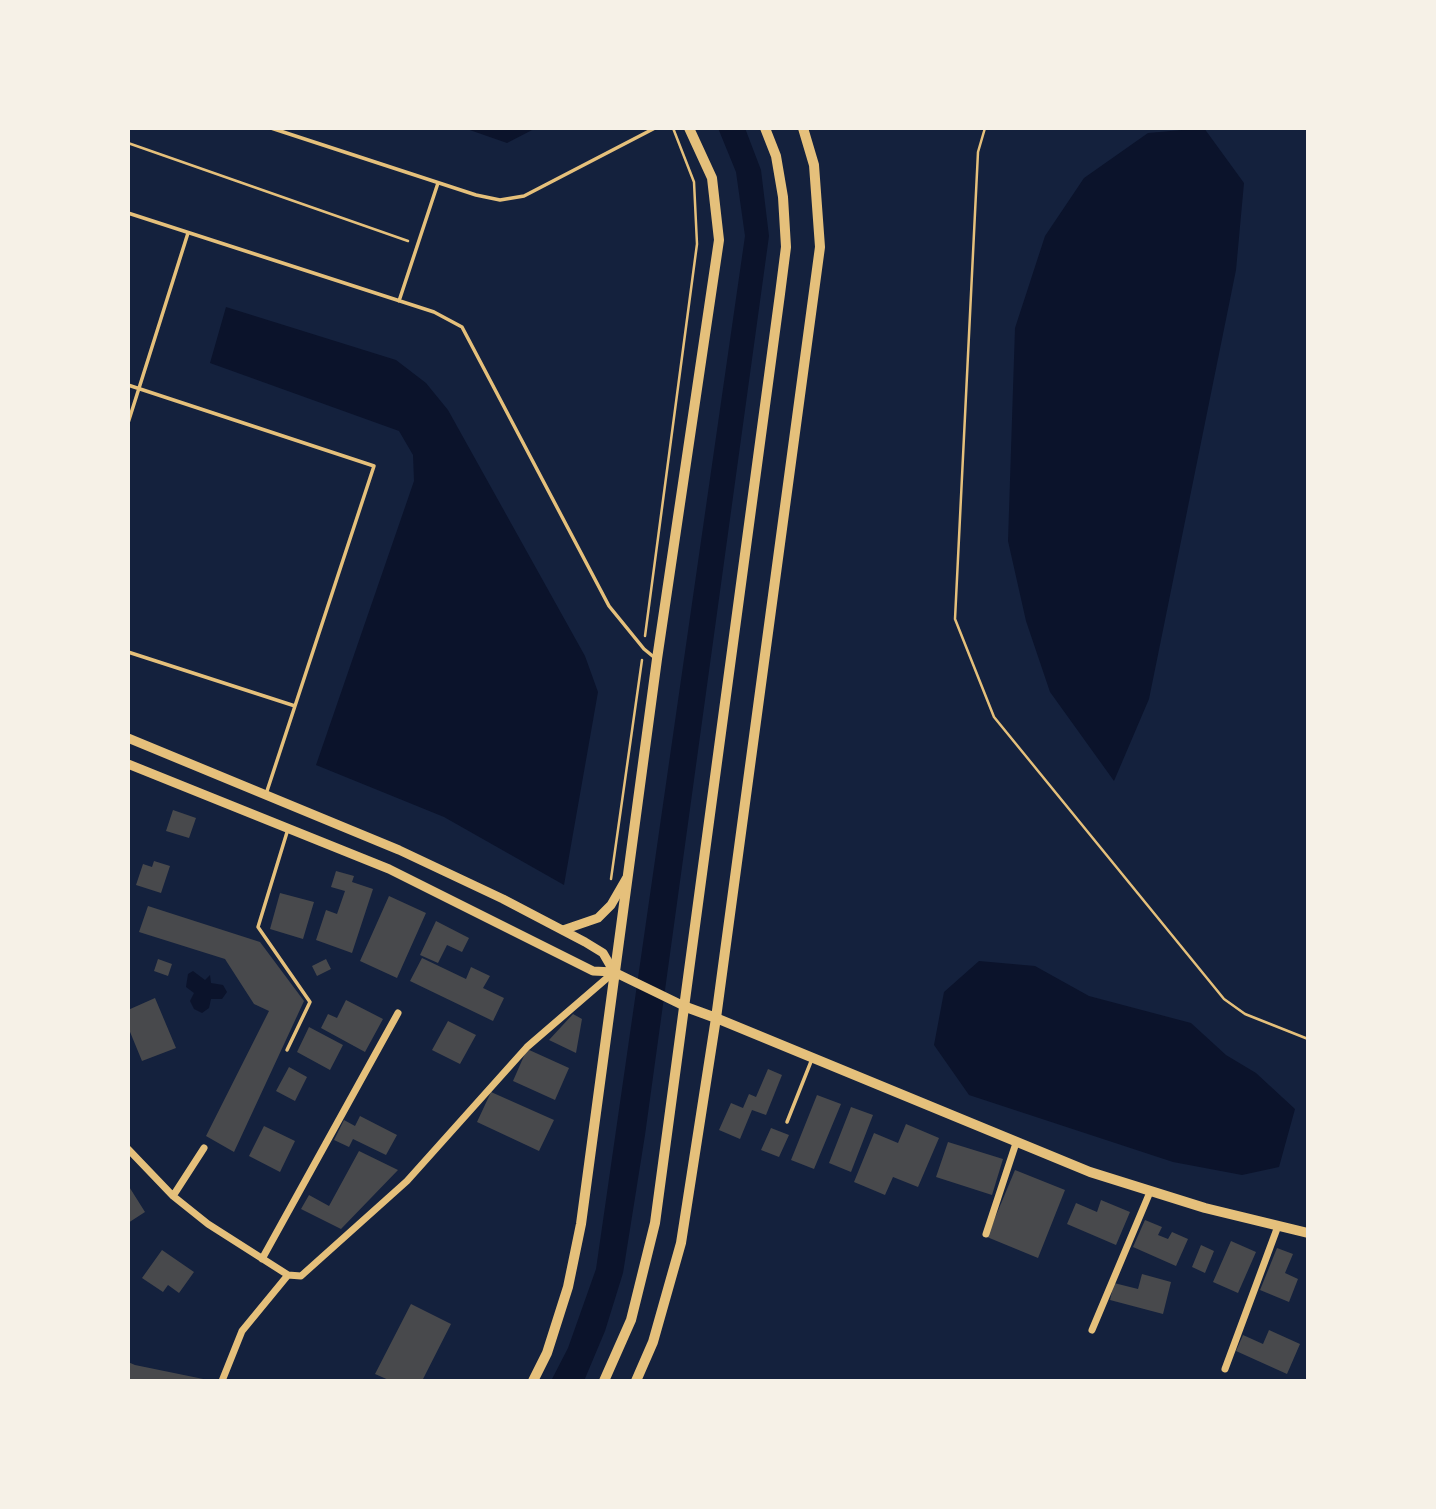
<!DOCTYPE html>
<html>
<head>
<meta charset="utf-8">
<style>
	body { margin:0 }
	#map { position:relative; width:1436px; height:1509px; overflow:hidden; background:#14213d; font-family:"PT Sans Narrow",sans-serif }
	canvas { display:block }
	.frame { position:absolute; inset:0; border:130px solid #f6f1e7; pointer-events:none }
</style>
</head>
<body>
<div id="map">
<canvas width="1436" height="1509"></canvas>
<div class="frame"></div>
</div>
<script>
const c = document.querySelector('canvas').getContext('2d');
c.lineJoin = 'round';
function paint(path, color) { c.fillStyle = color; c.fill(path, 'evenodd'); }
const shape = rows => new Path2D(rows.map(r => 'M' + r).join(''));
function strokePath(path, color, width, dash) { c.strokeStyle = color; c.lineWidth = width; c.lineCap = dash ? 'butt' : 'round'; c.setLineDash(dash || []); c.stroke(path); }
const water = shape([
	[464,128,536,128,507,143],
	[718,128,745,128,761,170,769,236,645,1135,623,1273,605,1331,584,1381,551,1381,568,1348,596,1269,745,236,736,172],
	[1204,128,1244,183,1236,270,1149,699,1114,781,1050,692,1026,621,1008,541,1015,328,1045,236,1084,178,1148,133],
	[226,307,396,360,426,383,448,410,585,656,598,692,564,885,444,817,316,765,414,481,413,455,399,431,210,363],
	[979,961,1035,966,1089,996,1191,1023,1226,1055,1256,1073,1295,1109,1279,1167,1242,1175,1173,1162,969,1095,934,1045,944,992],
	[193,971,205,980,210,975,211,983,223,985,227,992,222,999,211,999,209,1008,202,1013,194,1009,190,1001,194,993,186,987,188,974]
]);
const building = shape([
	[173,810,196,818,189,838,166,831],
	[154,861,170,866,161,893,136,885,143,864,152,867],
	[336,871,354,876,352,882,373,889,352,953,316,940,326,910,337,914,345,891,331,887],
	[280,893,314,902,303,939,270,929],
	[389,896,426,913,397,978,360,961],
	[148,906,260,942,304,1001,234,1152,206,1136,269,1011,254,1004,225,959,139,932],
	[436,921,469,938,462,952,447,945,438,963,420,955],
	[422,958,466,979,471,967,490,976,483,988,504,998,493,1021,410,981],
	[158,959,172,964,168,976,154,971],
	[326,959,331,969,317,976,312,966],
	[155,998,176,1048,142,1061,128,1027,128,1010],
	[346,1000,383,1019,365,1052,321,1028,328,1014,337,1018],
	[573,1014,582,1019,576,1053,549,1040],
	[448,1021,476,1035,460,1064,432,1050],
	[309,1027,343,1045,330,1070,297,1052],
	[527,1049,569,1068,555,1100,513,1081],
	[289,1067,307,1077,295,1101,276,1091],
	[768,1069,782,1075,766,1115,752,1110,740,1139,719,1130,731,1103,743,1108,749,1094,756,1097],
	[491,1092,554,1120,539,1151,477,1122],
	[817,1095,841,1104,814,1169,791,1160],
	[851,1107,873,1115,851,1172,829,1163],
	[360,1116,397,1135,386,1155,353,1139,349,1147,334,1140,344,1120,355,1126],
	[906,1124,939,1138,918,1187,893,1177,885,1195,854,1182,874,1133,898,1143],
	[264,1126,295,1141,280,1172,249,1156],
	[771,1128,789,1135,779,1157,761,1150],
	[948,1142,1003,1159,992,1195,936,1177],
	[359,1151,398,1170,341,1229,301,1209,309,1195,329,1206],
	[1015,1170,1065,1190,1038,1258,987,1237],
	[128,1185,145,1212,128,1223],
	[1101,1200,1130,1212,1116,1245,1067,1224,1076,1203,1097,1212],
	[1145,1220,1162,1227,1158,1235,1168,1239,1172,1232,1188,1239,1176,1266,1133,1247],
	[1231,1241,1256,1252,1238,1293,1213,1282],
	[1201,1245,1214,1251,1205,1273,1192,1267],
	[1277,1248,1293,1254,1285,1273,1298,1279,1289,1302,1260,1290],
	[162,1250,194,1272,179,1293,168,1285,163,1292,142,1278],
	[1142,1274,1171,1282,1163,1314,1110,1300,1114,1283,1138,1289],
	[411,1304,451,1324,422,1381,391,1381,375,1374],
	[1269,1330,1300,1344,1287,1374,1236,1351,1243,1335,1263,1344],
	[128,1362,135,1365,213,1381,128,1381]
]);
const path = shape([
	[985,128,978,152,955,619,994,717,1224,999,1245,1014,1308,1039],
	[128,143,408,241],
	[645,636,697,244,694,182,673,128],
	[611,879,642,660]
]);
const service = shape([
	[271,128,476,195,500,200,524,196,655,128],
	[128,213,434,312,462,327,609,606,644,649,655,658],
	[399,301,438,183],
	[128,385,374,466,266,794],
	[128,423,188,233],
	[128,652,295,706],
	[287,1050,310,1002,258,927,288,829],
	[787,1122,812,1059]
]);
const minor = shape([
	[128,1149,173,1196,208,1224,288,1275,301,1276,407,1181,527,1047,614,972],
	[173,1196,204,1148],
	[986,1234,1016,1143],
	[262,1259,398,1013],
	[1092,1330,1150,1192],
	[1225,1369,1278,1226],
	[222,1381,242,1331,288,1275]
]);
const tertiary = shape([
	[128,738,399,850,503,899,585,942,603,953,614,972],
	[128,764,389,869,593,971,614,972,686,1007],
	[563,930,598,918,611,905,626,879]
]);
const secondary = shape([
	[716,1018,1090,1172,1205,1208,1308,1233],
	[533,1381,547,1353,568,1287,581,1224,657,659,719,240,712,178,689,128]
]);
const primary = shape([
	[686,1007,716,1018],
	[604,1381,631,1320,655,1223,780,294,786,247,783,197,776,156,765,128],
	[636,1381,653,1342,681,1243,716,1018,820,247,814,165,803,128]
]);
paint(water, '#0b132b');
paint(building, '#48494c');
strokePath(path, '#e5c07b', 2.5);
strokePath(service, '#e5c07b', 3.5);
strokePath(minor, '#e5c07b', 7);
strokePath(tertiary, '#e5c07b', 9);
strokePath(secondary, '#e5c07b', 10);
strokePath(primary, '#e5c07b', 10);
</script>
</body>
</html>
